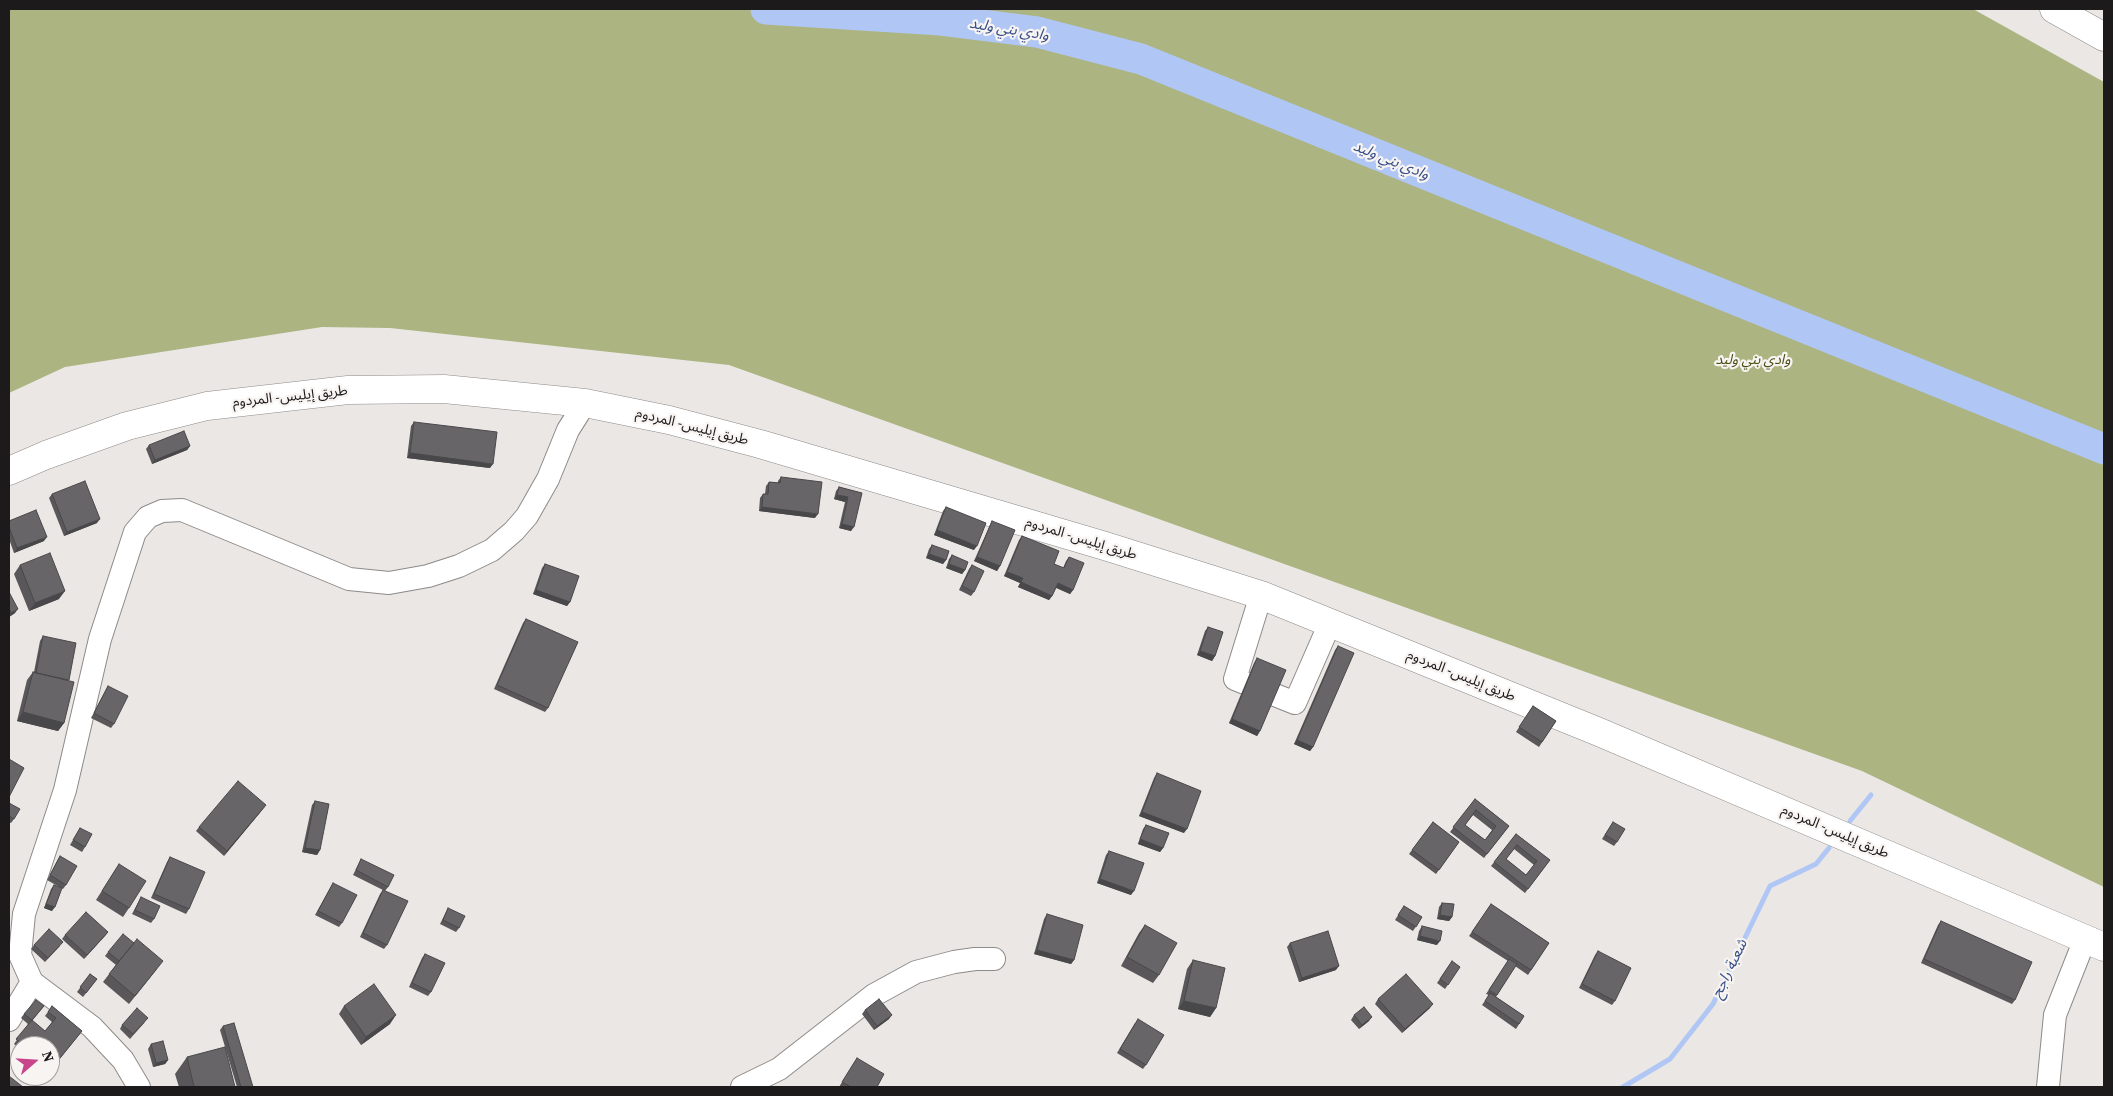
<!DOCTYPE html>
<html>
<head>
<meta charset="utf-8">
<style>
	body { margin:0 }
	#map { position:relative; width:2113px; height:1096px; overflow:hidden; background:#ebe7e4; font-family:"Source Serif 4",serif }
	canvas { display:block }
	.frame { position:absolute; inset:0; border:10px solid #1c1a1a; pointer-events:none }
	.north { position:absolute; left:10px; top:1036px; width:50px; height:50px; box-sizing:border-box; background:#f8f4f2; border:1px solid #a09d9c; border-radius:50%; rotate:71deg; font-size:14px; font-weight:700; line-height:20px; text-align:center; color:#1c1a1a }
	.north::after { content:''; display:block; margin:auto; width:18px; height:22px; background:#c8458b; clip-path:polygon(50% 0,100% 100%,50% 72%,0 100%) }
</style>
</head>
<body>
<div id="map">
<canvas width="2113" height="1096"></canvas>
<div class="frame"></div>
<div class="north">N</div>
</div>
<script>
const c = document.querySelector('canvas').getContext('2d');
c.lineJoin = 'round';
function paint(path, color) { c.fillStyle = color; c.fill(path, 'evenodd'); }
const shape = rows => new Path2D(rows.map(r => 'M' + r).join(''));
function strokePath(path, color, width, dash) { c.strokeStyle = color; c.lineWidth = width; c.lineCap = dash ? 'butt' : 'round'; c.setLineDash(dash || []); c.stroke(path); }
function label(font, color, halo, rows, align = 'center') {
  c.font = font + ' "Source Serif 4","Noto Sans Arabic",serif'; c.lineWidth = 4.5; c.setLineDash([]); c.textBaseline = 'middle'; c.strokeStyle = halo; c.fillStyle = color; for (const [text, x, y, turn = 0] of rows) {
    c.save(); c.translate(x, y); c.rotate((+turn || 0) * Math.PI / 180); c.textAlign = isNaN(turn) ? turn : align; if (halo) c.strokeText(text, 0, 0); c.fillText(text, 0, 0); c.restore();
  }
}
const forest = shape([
	[9,9,1973,9,2104,82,2104,887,1862,771,729,365,390,328,322,327,65,367,9,393]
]);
const stream = shape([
	[1850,821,1871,795],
	[1623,1087,1670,1059,1713,1004,1770,886,1816,864,1829,848]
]);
const river = shape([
	[766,9,941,20,1037,32,1141,59,2104,449]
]);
const minor = shape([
	[1261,595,1235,679,1295,703,1330,623],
	[9,1020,32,982],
	[139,1087,123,1060,92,1027,32,982,20,955,24,914,65,790,100,639,135,532,148,517,162,511,182,510,349,579,389,583,428,576,459,566,492,550,514,531,527,516,548,479,568,430,585,403],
	[742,1087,779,1069,874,995,916,972,954,962,975,959,994,959],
	[2048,1087,2055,1015,2085,939]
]);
const major = shape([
	[2054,9,2104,37]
]);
const highway = shape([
	[9,471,46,455,127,426,207,406,348,390,444,389,585,403,669,420,760,444,1105,546,1261,595,1599,732,2104,947]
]);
const wall = shape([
	[414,422,490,468,407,458,411,426],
	[149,445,190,446,187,450,152,464,146,449],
	[781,477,815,518,759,511,760,498,763,494,765,494,766,486,769,482,778,483,778,481],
	[839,487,862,493,851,531,839,528,845,502,834,499,836,491],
	[52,494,97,523,64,536,49,498],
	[946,507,974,550,934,535,943,511],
	[9,521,44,541,14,553,9,539],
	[992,521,1000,566,997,571,974,561,990,525],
	[1022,536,1054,564,1063,568,1066,561,1069,557,1073,590,1070,594,1056,588,1052,596,1049,600,1018,587,1020,583,1004,576,1019,540],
	[932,545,946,560,943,564,926,558,929,549],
	[952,555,965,570,962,574,946,568,949,559],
	[545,564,570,602,567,606,533,594,542,568],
	[20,565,59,599,29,611,14,574],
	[972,565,974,592,971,596,959,590,969,569],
	[9,592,15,613,9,617],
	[526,619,548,708,545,712,494,689,523,623],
	[1208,627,1215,656,1212,661,1197,655,1205,631],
	[43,636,68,680,64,723,58,731,17,721,27,680,33,672,34,672,40,641],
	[1338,646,1313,747,1310,751,1294,744,1335,650],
	[1257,658,1260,731,1257,736,1229,723,1254,663],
	[108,686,114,724,111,728,91,718],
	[1533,706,1556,721,1539,747,1516,732],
	[1157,773,1184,833,1139,816,1154,778],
	[1475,799,1509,826,1484,858,1450,832],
	[1473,815,1492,830,1485,840,1465,825],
	[315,801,320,850,317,855,302,852,312,805],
	[9,803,14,819,11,823,9,822],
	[263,809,224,856,196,831,199,827],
	[1433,822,1459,842,1436,874,1409,854],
	[1613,822,1617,842,1614,846,1602,839],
	[1146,825,1163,848,1160,852,1138,844,1143,829],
	[80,828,85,847,82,852,70,845],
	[1516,834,1550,860,1525,893,1491,866],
	[1514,849,1534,865,1526,875,1506,859],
	[1109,851,1131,895,1097,883,1106,855],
	[60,856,66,885,63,889,47,880],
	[170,857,189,909,186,914,151,898,167,862],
	[361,859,388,887,385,891,353,875],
	[119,864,129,908,123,917,96,900],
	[333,883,342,923,339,927,315,915],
	[54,885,52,911,44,908,51,889],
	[383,890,387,945,384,949,360,937,380,894],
	[141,897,154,919,151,923,132,914],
	[1442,903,1452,917,1449,921,1437,919,1439,907],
	[1491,904,1549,943,1528,975,1515,966,1496,997,1524,1016,1516,1029,1482,1005,1489,995,1486,994,1508,961,1469,936],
	[1404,906,1422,917,1413,931,1395,920],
	[448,908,459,928,456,932,440,924],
	[1047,914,1074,960,1071,964,1034,954,1044,919],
	[1941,921,2015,1000,2012,1004,1921,963,1938,925],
	[1145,925,1159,975,1153,983,1121,966,1139,933],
	[1422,926,1437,945,1417,940,1419,931],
	[108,932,84,959,62,939,65,935],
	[1290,943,1336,970,1299,982,1287,947],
	[34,945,60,946,45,962,31,949],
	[1598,951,1615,1001,1612,1005,1579,988,1595,955],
	[108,952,157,969,129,1004,103,982,116,965,105,956],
	[425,954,431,992,428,996,409,987,422,958],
	[1193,960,1216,1008,1210,1017,1178,1009,1187,969],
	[1452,961,1460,967,1445,989,1437,983],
	[90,974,97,979,83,997,77,992],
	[1378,999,1430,1008,1402,1033,1375,1004],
	[44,1006,32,1021,45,1031,52,1022,45,1016,52,1006,82,1031,50,1071,50,1046,20,1046,20,1049,14,1044,28,1024,21,1018,24,1014],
	[344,1006,390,1024,361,1045,339,1014],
	[865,1010,889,1019,874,1030,862,1014],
	[1354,1015,1369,1021,1359,1029,1351,1020],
	[145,1022,130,1039,120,1029,122,1025],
	[1135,1023,1146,1065,1143,1069,1117,1053],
	[223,1026,253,1087,237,1087,220,1030],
	[151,1044,168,1060,165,1064,153,1067,148,1049],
	[187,1057,235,1087,179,1087,175,1074],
	[857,1058,877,1087,839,1087]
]);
const shadedWall = shape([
	[190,446,187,450,152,464,155,460],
	[410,453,493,464,490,468,407,458],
	[837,495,848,497,845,502,834,499],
	[762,507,818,514,815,518,759,511],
	[100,519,97,523,64,536,67,532],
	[842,524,854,527,851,531,839,528],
	[937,530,977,546,974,550,934,535],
	[47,537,44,541,14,553,17,548],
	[929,554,946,560,943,564,926,558],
	[977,557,1000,566,997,571,974,561],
	[949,564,965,570,962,574,946,568],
	[1007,572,1023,578,1020,583,1004,576],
	[1021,582,1052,596,1049,600,1018,587],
	[1058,583,1073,590,1070,594,1055,587],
	[536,590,570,602,567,606,533,594],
	[65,591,59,599,29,611,35,603],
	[18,609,15,613,9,617,11,613],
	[1200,651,1215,656,1212,661,1197,655],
	[23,712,64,723,58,731,17,721],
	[1232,719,1260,731,1257,736,1229,723],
	[1297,740,1313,747,1310,751,1294,744],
	[266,805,263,809,224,856,227,851],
	[1142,812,1187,829,1184,833,1139,816],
	[1140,839,1163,848,1160,852,1138,844],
	[305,848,320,850,317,855,302,852],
	[1100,879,1134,891,1131,895,1097,883],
	[46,904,55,907,52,911,44,908],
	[1440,915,1452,917,1449,921,1437,919],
	[108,932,105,936,84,959,87,955],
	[1420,936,1440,941,1437,945,1417,940],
	[1037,950,1074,960,1071,964,1034,954],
	[1339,966,1336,970,1299,982,1302,978],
	[1184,1001,1216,1008,1210,1017,1178,1009],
	[1433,1004,1430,1008,1402,1033,1405,1029],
	[396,1015,390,1024,361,1045,366,1037],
	[892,1015,889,1019,874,1030,877,1026],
	[1372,1017,1369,1021,1359,1029,1362,1025],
	[168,1060,165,1064,153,1067,156,1063]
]);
const building = shape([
	[414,422,497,432,493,464,410,453,414,422],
	[184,431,190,446,155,460,149,445,184,431],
	[781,477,822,482,818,514,762,507,763,494,768,494,769,482,780,483,781,477],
	[85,481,100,519,67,532,52,494,85,481],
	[839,487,862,493,854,527,842,524,848,497,837,495,839,487],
	[946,507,986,523,977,546,937,530,946,507],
	[36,510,47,537,17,548,9,527,9,521,36,510],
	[992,521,1015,530,1000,566,977,557,992,521],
	[1022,536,1059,551,1054,564,1064,568,1069,557,1084,563,1073,590,1058,583,1052,596,1021,582,1023,578,1007,572,1022,536],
	[932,545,949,551,946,560,929,554,932,545],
	[50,553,65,591,35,603,20,565,50,553],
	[952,555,968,562,965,570,949,564,952,555],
	[545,564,579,576,570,602,536,590,545,564],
	[972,565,984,571,974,592,962,586,972,565],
	[9,592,18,609,11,613,9,608,9,592],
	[526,619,578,642,548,708,497,685,526,619],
	[1208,627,1223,632,1215,656,1200,651,1208,627],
	[43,636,76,643,69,680,36,673,43,636],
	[1338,646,1354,653,1313,747,1297,740,1338,646],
	[1257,658,1286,670,1260,731,1232,719,1257,658],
	[33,672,74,682,64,723,23,712,33,672],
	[108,686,128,696,114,724,94,713,108,686],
	[1533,706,1556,721,1542,742,1519,727,1533,706],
	[9,759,24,768,9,797,9,759],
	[1157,773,1201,791,1187,829,1142,812,1157,773],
	[238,781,266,805,227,851,199,827,238,781],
	[1475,799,1509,826,1487,854,1453,827,1475,799],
	[1476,810,1496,826,1485,840,1465,825,1476,810],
	[315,801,329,804,320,850,305,848,315,801],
	[9,803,20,809,14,819,9,816,9,803],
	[1433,822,1459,842,1439,870,1412,850,1433,822],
	[1613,822,1625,829,1617,842,1605,835,1613,822],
	[1146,825,1169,833,1163,848,1140,839,1146,825],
	[80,828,92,834,85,847,73,840,80,828],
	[1516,834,1550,860,1528,889,1494,862,1516,834],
	[1517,845,1537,861,1526,875,1506,859,1517,845],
	[1109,851,1144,863,1134,891,1100,879,1109,851],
	[60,856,77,866,66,885,50,875,60,856],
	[170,857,205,872,189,909,154,894,170,857],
	[361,859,394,875,388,887,356,870,361,859],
	[119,864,146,881,129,908,102,891,119,864],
	[333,883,357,895,342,923,318,911,333,883],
	[54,885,62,888,55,907,46,904,54,885],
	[383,890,408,901,387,945,363,933,383,890],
	[141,897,160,906,154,919,135,910,141,897],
	[1442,903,1454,904,1452,917,1440,915,1442,903],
	[1491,904,1549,943,1531,970,1472,932,1491,904],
	[1404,906,1422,917,1416,927,1398,915,1404,906],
	[448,908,465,916,459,928,443,920,448,908],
	[86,912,108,932,87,955,65,935,86,912],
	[1047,914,1083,925,1074,960,1037,950,1047,914],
	[1941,921,2032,962,2015,1000,1924,959,1941,921],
	[1145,925,1177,943,1159,975,1127,957,1145,925],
	[1422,926,1442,931,1440,941,1420,936,1422,926],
	[49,929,63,942,48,958,34,945,49,929],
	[1328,931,1339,966,1302,978,1290,943,1328,931],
	[123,934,134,943,119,961,108,952,123,934],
	[137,939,163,961,135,996,109,974,137,939],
	[1598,951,1631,968,1615,1001,1582,984,1598,951],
	[425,954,445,963,431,992,412,983,425,954],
	[1509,959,1517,964,1497,995,1489,990,1509,959],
	[1193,960,1225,968,1216,1008,1184,1001,1193,960],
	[1452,961,1460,967,1448,985,1440,979,1452,961],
	[90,974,97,979,86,993,80,987,90,974],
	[1406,974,1433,1004,1405,1029,1378,999,1406,974],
	[374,984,396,1015,366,1037,344,1006,374,984],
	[1490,993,1524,1016,1519,1024,1485,1001,1490,993],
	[879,999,892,1015,877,1026,865,1010,879,999],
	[36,1000,44,1006,32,1020,24,1014,36,1000],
	[52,1006,82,1031,52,1068,50,1067,50,1046,25,1046,16,1039,32,1020,45,1031,56,1018,48,1012,52,1006],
	[1364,1007,1372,1017,1362,1025,1354,1015,1364,1007],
	[137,1008,148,1018,133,1034,122,1025,137,1008],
	[1138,1019,1164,1035,1146,1065,1120,1049,1138,1019],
	[234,1023,253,1087,241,1087,223,1026,234,1023],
	[163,1041,168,1060,156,1063,151,1044,163,1041],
	[225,1047,235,1087,194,1087,187,1057,225,1047],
	[857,1058,884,1074,877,1087,851,1087,842,1082,857,1058],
	[9,1076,23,1087,9,1087,9,1076]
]);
const parkNames = [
	["وادي بني وليد",1753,360]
];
const streetNames = [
	["طريق إيليس- المردوم",290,397,-6],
	["طريق إيليس- المردوم",692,427,14],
	["طريق إيليس- المردوم",1081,539,17],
	["طريق إيليس- المردوم",1461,676,22],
	["طريق إيليس- المردوم",1835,832,23]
];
const waterNames = [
	["وادي بني وليد",1009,30,9],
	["وادي بني وليد",1391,161,22],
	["شعبة راجح",1730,969,-64]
];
paint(forest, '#acb481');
strokePath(stream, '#b0c7f5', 5);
strokePath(river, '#b0c7f5', 31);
strokePath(minor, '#8e8a88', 24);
strokePath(major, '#8e8a88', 29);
strokePath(highway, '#8e8a88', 29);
strokePath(minor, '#fff', 22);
strokePath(major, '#fff', 28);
strokePath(highway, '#fff', 28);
paint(wall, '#595759');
paint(shadedWall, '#484749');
paint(building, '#676568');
strokePath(building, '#484749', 1);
label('italic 14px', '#495015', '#f8f4f2', parkNames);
label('14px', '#1c1a1a', '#f8f4f2', streetNames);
label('italic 15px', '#364f88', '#f8f4f2', waterNames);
</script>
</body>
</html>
